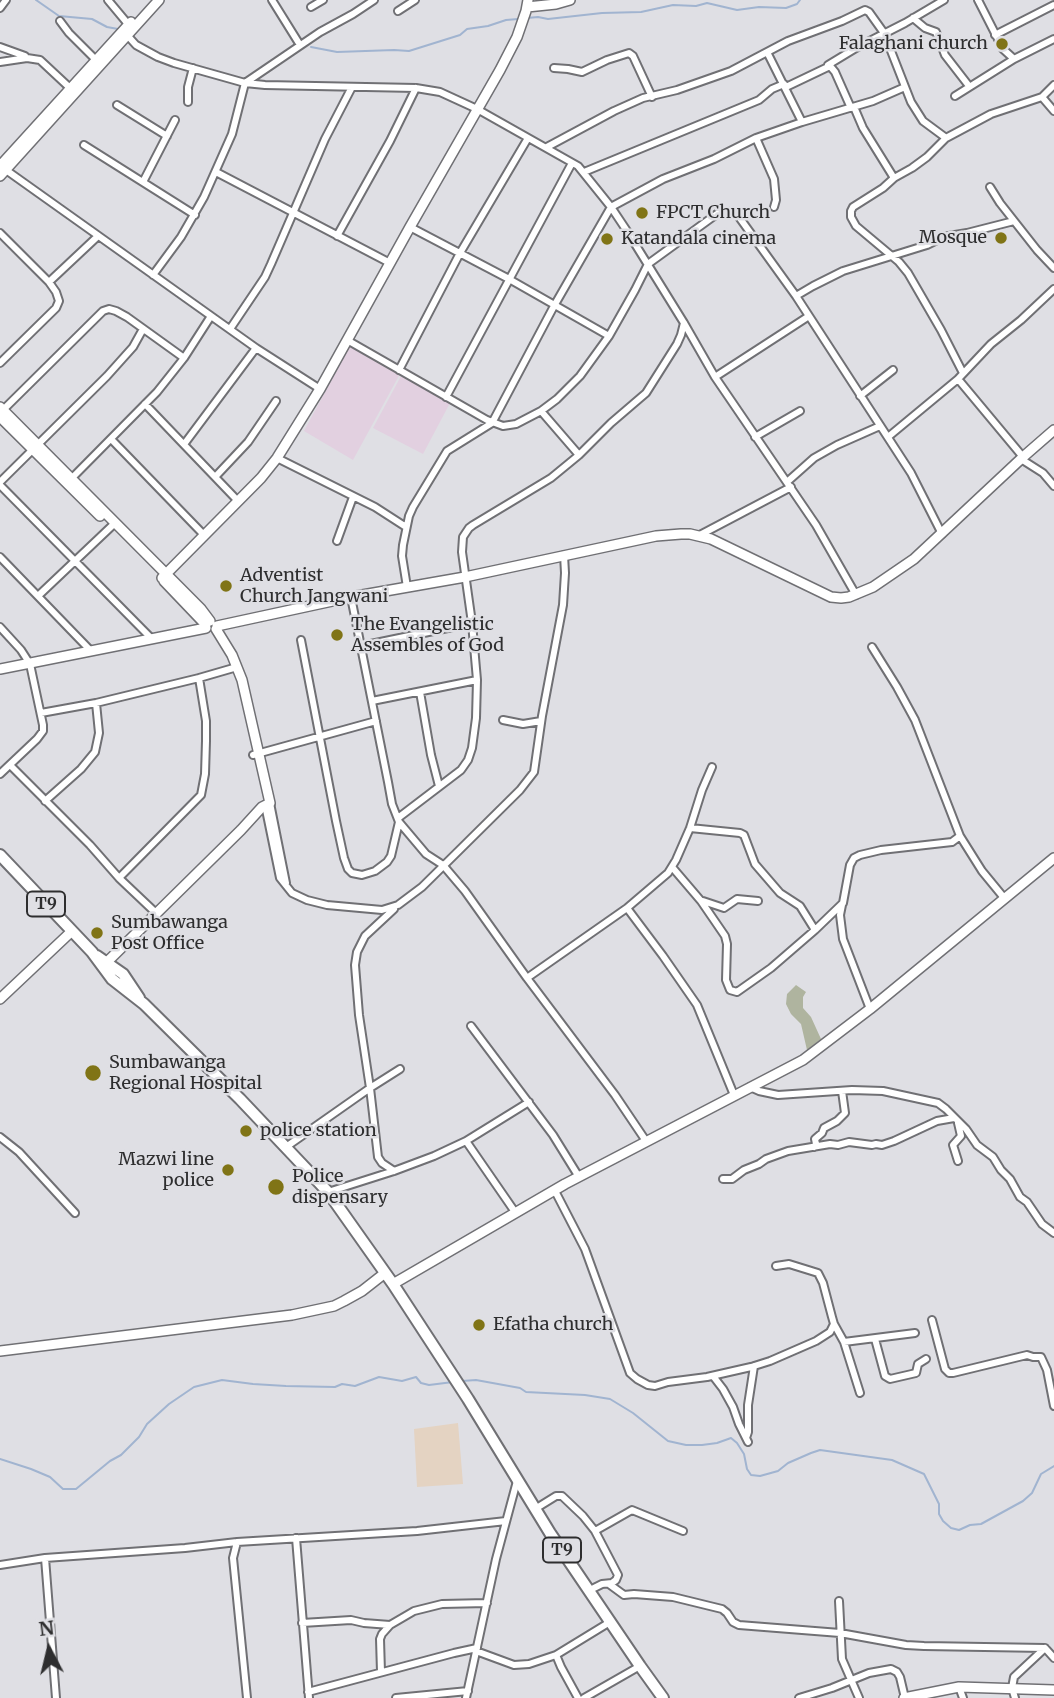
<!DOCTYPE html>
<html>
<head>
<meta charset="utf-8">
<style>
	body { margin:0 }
	#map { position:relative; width:1054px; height:1698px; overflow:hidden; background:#dfdfe4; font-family:Merriweather,serif }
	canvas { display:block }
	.north { position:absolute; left:14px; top:1614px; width:70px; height:70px; -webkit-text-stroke:5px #dfdfe4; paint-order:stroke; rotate:353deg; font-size:19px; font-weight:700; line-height:28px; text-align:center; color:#2e2e2f }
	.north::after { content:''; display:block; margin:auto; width:24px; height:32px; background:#2e2e2f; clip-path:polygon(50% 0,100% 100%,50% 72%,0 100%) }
</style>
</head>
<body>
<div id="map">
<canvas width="1054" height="1698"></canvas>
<div class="north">N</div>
</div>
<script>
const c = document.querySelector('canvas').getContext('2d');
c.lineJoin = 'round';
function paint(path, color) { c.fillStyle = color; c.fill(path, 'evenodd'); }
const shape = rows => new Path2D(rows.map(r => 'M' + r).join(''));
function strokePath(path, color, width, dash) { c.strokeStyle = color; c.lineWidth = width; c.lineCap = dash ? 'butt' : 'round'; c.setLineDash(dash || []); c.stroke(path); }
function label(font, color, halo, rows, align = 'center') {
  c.font = font + ' Merriweather,serif'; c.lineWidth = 5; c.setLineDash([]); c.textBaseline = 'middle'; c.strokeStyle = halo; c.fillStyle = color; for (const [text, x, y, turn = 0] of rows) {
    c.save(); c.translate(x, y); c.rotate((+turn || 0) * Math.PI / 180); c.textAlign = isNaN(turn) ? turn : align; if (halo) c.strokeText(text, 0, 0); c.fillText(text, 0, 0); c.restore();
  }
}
const commercial = shape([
	[458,1423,463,1484,417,1487,414,1429]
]);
const education = shape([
	[350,346,401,372,353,460,304,431],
	[401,376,450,403,423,454,373,428]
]);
const green = shape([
	[796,985,806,992,803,997,803,1008,811,1017,821,1039,807,1050,801,1024,791,1014,786,1004,787,994]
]);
const stream = shape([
	[36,0,59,16,92,19,107,27,118,29],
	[527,18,538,17,548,19,602,13,641,12,673,5,696,6,707,3,737,10,759,7,786,8,797,4,800,0],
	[311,47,337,52,394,50,409,51,460,35,467,29,488,26,506,20,518,19],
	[462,1381,476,1380,520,1388,526,1392,585,1395,610,1399,633,1413,668,1441,686,1445,702,1445,717,1443,731,1438,737,1443,744,1454,747,1469,751,1475,760,1476,778,1471,788,1463,811,1453,820,1450,892,1460,924,1474,939,1504,939,1514,943,1521,951,1528,959,1530,970,1525,981,1524,1023,1501,1032,1493,1041,1474,1054,1466],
	[0,1459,31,1469,50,1477,63,1489,76,1489,110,1461,121,1455,139,1437,147,1424,169,1404,194,1387,222,1380,253,1384,286,1386,335,1387,342,1384,355,1386,379,1377,402,1381,416,1377,421,1383,429,1385,453,1382]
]);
const street = shape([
	[108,0,128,24],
	[272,0,300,45],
	[978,0,1003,49,1014,59],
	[311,7,323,0],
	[0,8,6,0],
	[398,11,415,0],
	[913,18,925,28,936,32,945,55,969,86],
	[60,21,69,33,96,60],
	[127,35,136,45,158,57,174,63,245,83,265,85,416,88,440,92,477,109,578,166,611,207,627,231,684,323,715,377,816,525,856,595],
	[995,35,1054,5],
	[0,47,25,56],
	[767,52,802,122],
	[0,62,27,58,40,60,70,88],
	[828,65,856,48,905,23,944,0],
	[554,68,568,69,582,72,607,60,629,53,633,56,652,97],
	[786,87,830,66,835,72,851,108],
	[955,96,1014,59,1054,39],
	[1042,97,1054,111],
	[188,102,188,87,193,68],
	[117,105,167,136],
	[854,107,863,128,894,178],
	[756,138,774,179,776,200,774,207],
	[946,138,927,157,912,168,894,178,883,188,853,207,851,211,851,217,856,226,899,262,908,273,941,330,963,373],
	[84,145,195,215],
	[547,147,614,111,643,98,677,90,731,71,788,41,842,21,865,10,869,12,884,33,911,102,923,121,946,138,991,114,1042,97,1054,85],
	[6,170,256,348,320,389],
	[216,172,390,263],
	[584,172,759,100,772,89,784,84],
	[143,182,175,120],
	[990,187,1000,203,1037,250,1054,268],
	[410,227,509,279,609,336],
	[0,233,49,282,56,292,59,301,56,308,0,363],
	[337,236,390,141,416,88],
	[153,275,181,237,204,197,232,134,245,83,320,32,353,14,374,0],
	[49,282,98,236],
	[796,296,813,286,843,271,927,245,943,237,967,233,1014,221],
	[230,329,265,277,271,264,325,139,352,87],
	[347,340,487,420,503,426,516,424,541,411,557,399,580,376,609,336,635,290,648,264,714,216,720,212,732,211,739,217,796,296,911,473,942,534],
	[399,370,460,253,528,138],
	[715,377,809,316],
	[958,379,1023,457],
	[860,396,893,370],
	[446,397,572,163],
	[145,404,238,501],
	[3,410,103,311,109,309,116,311,127,317,184,358],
	[541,411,579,455],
	[755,437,800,411],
	[888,437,958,379,991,344,1021,320,1054,289],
	[111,439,204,535],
	[185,443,256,348],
	[277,458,375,507,406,527],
	[1021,459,1043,473,1054,486],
	[216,476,248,442,276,401],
	[71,479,157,392,184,358,211,316],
	[0,482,107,376,133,347,143,329],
	[787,482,814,458,837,445,880,426],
	[0,485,151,638],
	[698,536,791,487],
	[337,541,353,497],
	[0,557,90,650],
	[407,587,402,556,403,545,409,516,413,507,447,451,492,423,554,306,611,207,663,179,714,159,756,138,802,122,873,101,905,87],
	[38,596,115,523],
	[351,597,388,782,392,804,399,822,426,854,443,865,465,891,527,978,615,1095,646,1141],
	[0,627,21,650,30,664,43,725,43,731,37,739,0,774],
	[301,640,336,821,344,858,348,869,352,873,362,875,375,871,387,862,391,856,399,822],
	[361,646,472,623],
	[872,647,897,687,915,720,960,836,982,871,1005,899],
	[420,692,431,755,439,786],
	[372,701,477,680],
	[41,713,96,703,199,678,237,667],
	[503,720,523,724,541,721],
	[253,755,376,721],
	[10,765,90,845,119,878,157,914],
	[45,801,81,769,95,752,99,733,96,703],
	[270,803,286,883],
	[265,805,280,878,292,893,307,900,327,905,382,910,398,905,422,887,520,790,534,772,542,716,563,605,565,573,564,555],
	[398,818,461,770,468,760,472,748,476,718,477,680,472,623,462,552,463,537,469,528,473,525,551,478,579,455,611,423,646,393,677,344,681,335,684,323],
	[690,828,740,833,744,835,755,864,780,893,800,906,815,930],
	[672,867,701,901,725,936,727,944,726,980,730,990,737,992,771,968,815,930,843,903,850,865,854,858,860,855,881,850,952,842,960,836],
	[119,878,201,795,205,774,206,741,206,721,199,678],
	[703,901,724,908,737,899,758,901],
	[842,905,840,915,843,939,870,1009],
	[627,908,663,956,697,1005,734,1095],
	[527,978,627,908,668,873,676,860,690,828,702,790,712,767],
	[471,1026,553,1135,579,1177],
	[750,1087,759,1091,778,1095,852,1090,883,1091,938,1103,946,1109,966,1129,977,1145,993,1157,1001,1170,1010,1179,1020,1197,1027,1202,1042,1224,1054,1233],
	[0,1137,19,1152,75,1213],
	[466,1141,529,1102],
	[286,1147,370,1088,400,1069],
	[814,1147,816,1144,815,1139,822,1133,824,1128,837,1121,845,1113,842,1091],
	[958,1161,953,1145,961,1136,958,1123],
	[394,1171,382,1163,378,1157,370,1088,359,1015,355,965,357,952,365,936,394,909],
	[723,1179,732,1179,744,1170,759,1164,766,1159,788,1151,830,1144,838,1145,849,1142,872,1145,876,1144,882,1145,894,1141,937,1121,954,1118],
	[555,1191,585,1249,630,1373,637,1379,648,1385,655,1386,668,1382,707,1377,751,1367,770,1361,816,1341,830,1332,834,1324,832,1317,823,1283,818,1273,789,1264,776,1266],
	[328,1192,394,1171,434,1156,466,1141,515,1212],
	[932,1320,945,1369,949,1373,953,1373,1027,1355,1033,1357,1041,1357,1047,1370,1054,1406],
	[834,1324,844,1342,860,1393],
	[875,1339,885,1376,890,1379,916,1373,918,1364,926,1359],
	[844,1342,915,1333],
	[713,1376,723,1389,733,1407,739,1424,746,1438],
	[748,1442,746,1438,748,1432,748,1405,754,1366],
	[535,1509,556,1496,562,1496,583,1516,595,1531,618,1575,616,1580,612,1583,602,1584,590,1590],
	[595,1531,632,1510,683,1531],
	[296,1538,309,1698],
	[237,1542,233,1558,247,1698],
	[45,1558,56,1698],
	[0,1565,45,1558,185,1548,237,1542,417,1531,506,1521],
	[609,1584,624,1595,634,1594,673,1597,722,1609,727,1613,733,1622,739,1625,840,1633,906,1645,924,1646,1045,1648,1054,1658],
	[839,1601,842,1659,859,1698],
	[302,1623,351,1620,364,1623,390,1625],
	[476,1651,514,1665,529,1664,556,1655,610,1622],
	[556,1655,561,1667,578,1698],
	[381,1672,380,1639,382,1634,390,1625,414,1611,442,1604,487,1603],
	[959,1687,963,1698],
	[308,1692,454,1653,477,1648],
	[396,1698,468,1691],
	[466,1698,496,1559,517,1481],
	[584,1698,640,1666],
	[799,1698,832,1688,869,1673,891,1669,897,1672,900,1677,905,1698],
	[1015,1698,1012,1688,1014,1677,1045,1648]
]);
const secondary = shape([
	[527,7,556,4,570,0],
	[0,166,131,22],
	[0,176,159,0],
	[0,407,201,609,210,621],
	[0,417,100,516],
	[162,578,261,478,277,458,320,389,410,227,500,70,517,37,526,11,528,0],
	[164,581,206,625],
	[217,626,351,597,465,577,656,536,681,534,690,534,711,539,831,597,841,598,849,597,873,587,914,559,1023,457,1054,430],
	[0,669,206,628],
	[107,962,241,830,262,807,270,803,242,680,232,655,216,629],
	[0,999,72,931],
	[393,1284,565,1184,803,1060,870,1009,1054,858],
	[0,1351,292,1315,334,1306,344,1301,362,1291,385,1273],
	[904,1698,959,1687,1054,1690]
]);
const highway = shape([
	[0,855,92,952,112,979,144,1004,240,1099,328,1192,393,1284,468,1399,550,1533,640,1666,663,1698],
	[97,956,123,974,139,998]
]);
const markers = [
	[1002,44,7,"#807416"],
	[642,213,7,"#807416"],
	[1001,238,7,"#807416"],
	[607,239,7,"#807416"],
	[226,586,7,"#807416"],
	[337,635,7,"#807416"],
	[97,933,7,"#807416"],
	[93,1073,9,"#807416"],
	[246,1131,7,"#807416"],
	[228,1170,7,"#807416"],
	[276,1187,9,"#807416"],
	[479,1325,7,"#807416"]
];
const shields = [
	[46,904,38],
	[562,1550,38]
];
const shieldNames = [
	["T9",46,904],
	["T9",562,1550]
];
const poiNames = [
	["Falaghani church",988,44,"right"],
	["FPCT Church",656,213],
	["Mosque",987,238,"right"],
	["Katandala cinema",621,239],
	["Adventist",240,576],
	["Church Jangwani",240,597],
	["The Evangelistic",351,625],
	["Assembles of God",351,646],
	["Sumbawanga",111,923],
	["Post Office",111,944],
	["Sumbawanga",109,1063],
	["Regional Hospital",109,1084],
	["police station",260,1131],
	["Mazwi line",214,1160,"right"],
	["police",214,1181,"right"],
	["Police",292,1177],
	["dispensary",292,1198],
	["Efatha church",493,1325]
];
paint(commercial, '#e4d3c2');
paint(education, '#e2d0e0');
paint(green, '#afb49f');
strokePath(stream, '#a1b4d0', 2);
strokePath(street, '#707074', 10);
strokePath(secondary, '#707074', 12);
strokePath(highway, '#707074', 14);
strokePath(street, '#fff', 6);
strokePath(secondary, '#fff', 9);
strokePath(highway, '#fff', 10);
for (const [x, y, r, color] of markers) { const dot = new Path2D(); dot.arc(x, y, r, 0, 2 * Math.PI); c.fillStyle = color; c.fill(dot); strokePath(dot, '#dfdfe4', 2.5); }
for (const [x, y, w] of shields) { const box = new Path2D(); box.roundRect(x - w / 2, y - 12.5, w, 25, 5); c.fillStyle = '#dfdfe4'; c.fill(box); strokePath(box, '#2e2e2f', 2); }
label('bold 16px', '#2e2e2f', null, shieldNames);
label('18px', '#2e2e2f', '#dfdfe4', poiNames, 'left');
</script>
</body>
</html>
